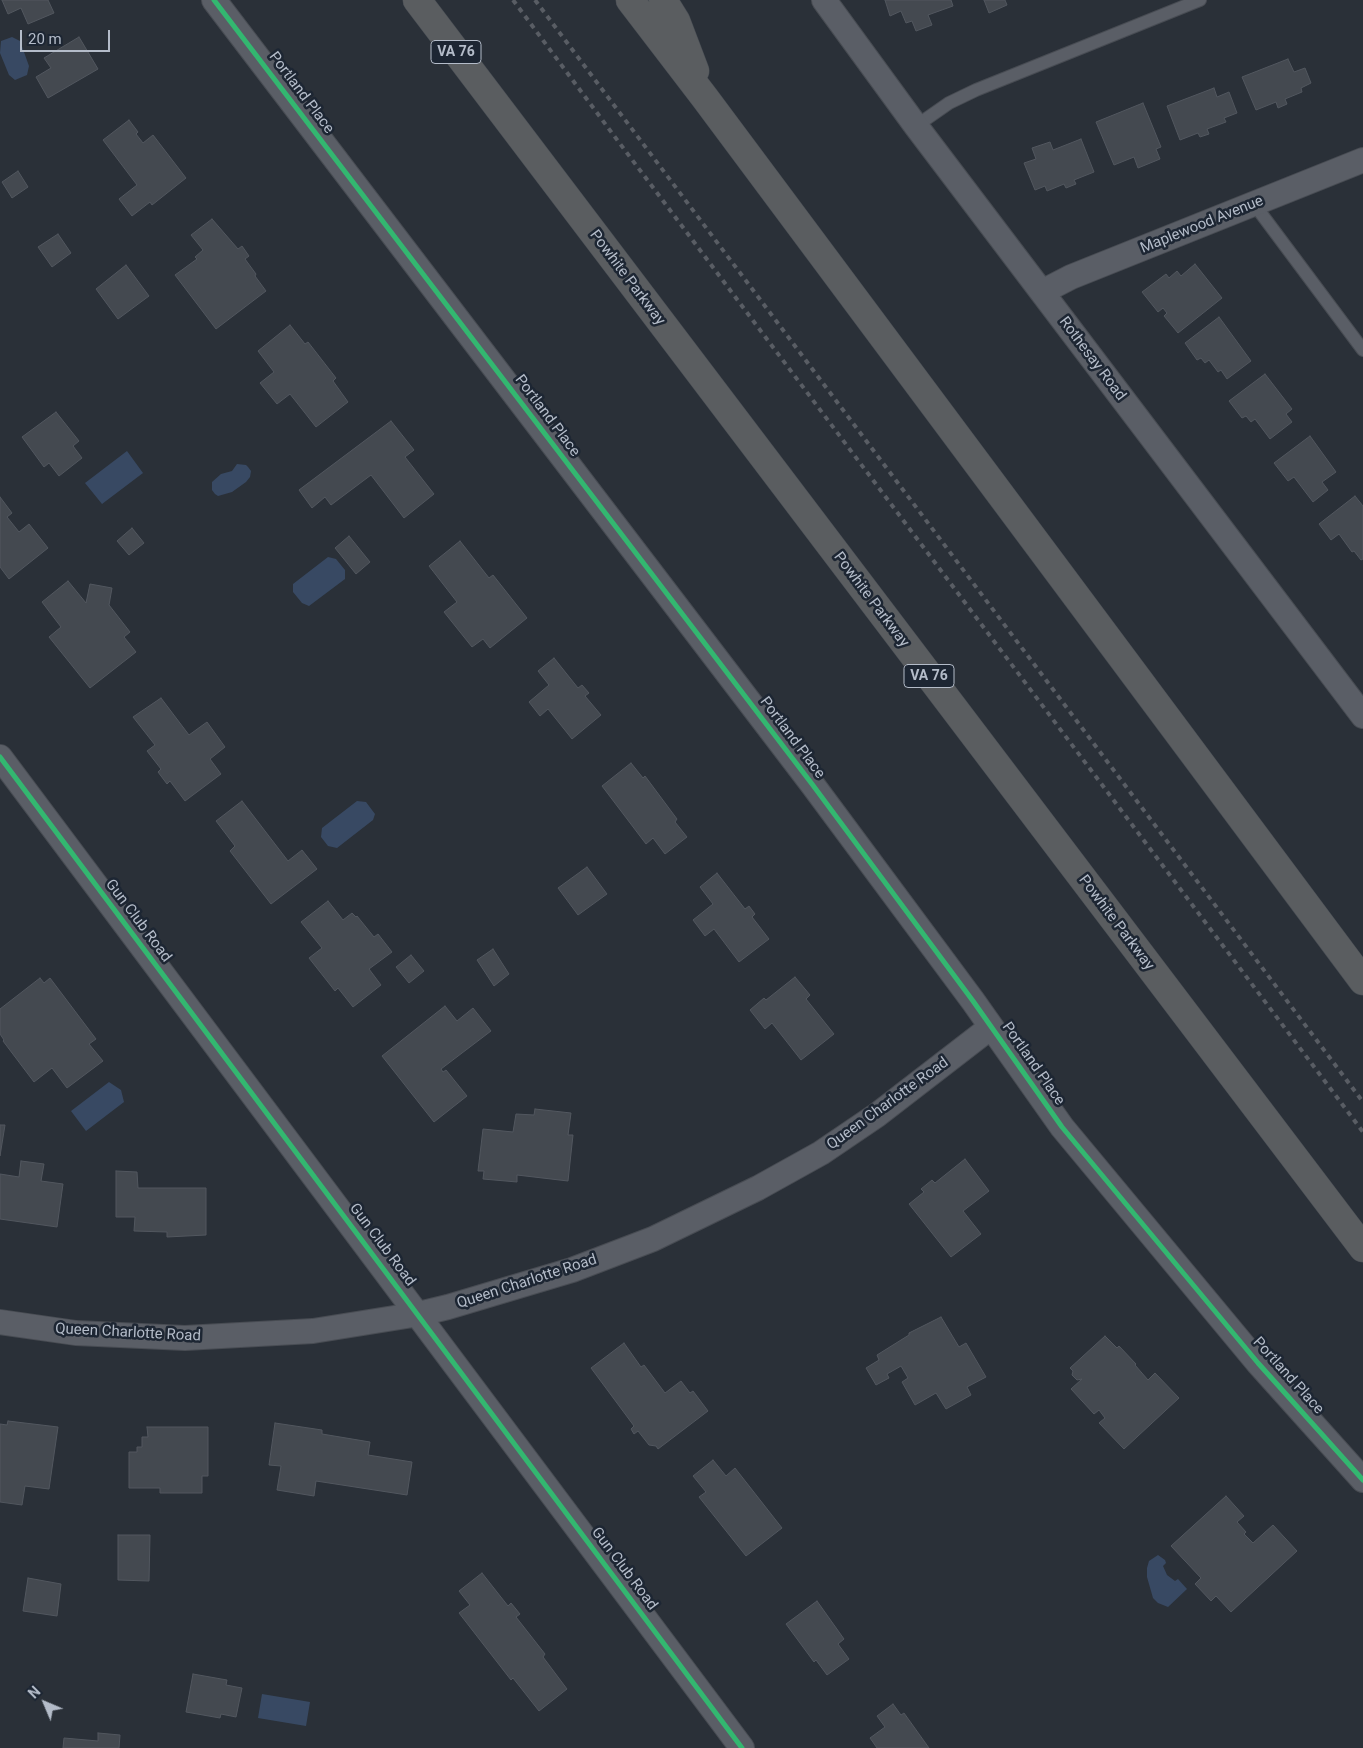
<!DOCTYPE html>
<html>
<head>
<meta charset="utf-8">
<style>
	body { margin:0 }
	#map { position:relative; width:1363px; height:1748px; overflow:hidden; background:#2a3038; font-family:Roboto,sans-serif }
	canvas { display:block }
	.north { position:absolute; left:20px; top:1678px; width:50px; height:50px; -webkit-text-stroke:4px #1d2633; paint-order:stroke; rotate:315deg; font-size:14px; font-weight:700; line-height:20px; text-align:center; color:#b4bcc9 }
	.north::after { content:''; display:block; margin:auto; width:18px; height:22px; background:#b4bcc9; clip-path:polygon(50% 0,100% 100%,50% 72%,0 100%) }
	.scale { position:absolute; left:20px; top:30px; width:90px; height:22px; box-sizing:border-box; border:2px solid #b4bcc9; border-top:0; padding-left:6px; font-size:15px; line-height:18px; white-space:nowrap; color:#b4bcc9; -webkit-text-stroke:4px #1d2633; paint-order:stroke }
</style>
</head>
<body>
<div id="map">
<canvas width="1363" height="1748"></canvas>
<div class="north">N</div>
<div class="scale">20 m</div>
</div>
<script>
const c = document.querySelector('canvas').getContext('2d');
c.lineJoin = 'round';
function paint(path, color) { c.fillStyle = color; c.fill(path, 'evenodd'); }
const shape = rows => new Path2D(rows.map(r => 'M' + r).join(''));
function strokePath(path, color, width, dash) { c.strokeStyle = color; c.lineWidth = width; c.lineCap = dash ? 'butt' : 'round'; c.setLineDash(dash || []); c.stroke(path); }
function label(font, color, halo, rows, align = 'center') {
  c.font = font + ' Roboto,sans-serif'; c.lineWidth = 5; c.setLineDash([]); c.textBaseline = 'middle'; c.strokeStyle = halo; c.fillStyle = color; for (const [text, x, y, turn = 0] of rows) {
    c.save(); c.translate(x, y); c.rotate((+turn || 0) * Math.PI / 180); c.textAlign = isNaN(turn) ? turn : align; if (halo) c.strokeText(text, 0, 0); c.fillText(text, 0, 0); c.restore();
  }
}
const water = shape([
	[12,37,20,41,29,66,27,75,15,80,9,75,0,53,1,41],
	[127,451,143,473,102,504,85,483],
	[237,464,246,465,248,467,251,471,250,477,246,482,232,492,218,496,215,494,212,490,212,482,221,474,232,471],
	[328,557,336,559,345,570,345,579,309,606,302,603,293,592,293,584],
	[357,801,366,802,375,814,373,820,337,848,328,846,321,837,322,828],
	[109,1082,121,1090,124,1102,86,1131,71,1111],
	[1158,1555,1165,1560,1166,1563,1163,1566,1167,1575,1175,1581,1178,1579,1187,1589,1168,1607,1158,1603,1153,1598,1147,1577,1147,1568,1149,1561],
	[262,1694,310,1702,306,1726,258,1718]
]);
const building = shape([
	[2,0,48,0,54,13,28,24,21,8,8,14,2,0],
	[885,0,951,0,953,6,928,15,932,25,916,31,912,21,906,23,901,11,890,16,885,0],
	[984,0,1005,0,1007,5,989,13,984,0],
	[79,37,98,69,48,98,36,77,51,68,44,58,79,37],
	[1288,59,1294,72,1305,68,1311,83,1301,88,1302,92,1285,99,1287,104,1278,108,1276,102,1256,110,1242,77,1288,59],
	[1214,88,1217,97,1229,92,1237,113,1224,118,1226,122,1207,129,1209,134,1200,137,1198,133,1180,140,1167,106,1214,88],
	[1143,103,1161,147,1156,149,1160,159,1138,168,1134,157,1114,165,1096,122,1143,103],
	[129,120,138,132,136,134,143,143,153,135,186,178,152,205,150,202,132,216,119,199,137,185,103,140,129,120],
	[1081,139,1094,172,1074,180,1076,184,1066,188,1064,184,1047,191,1045,186,1035,190,1024,163,1036,159,1032,148,1050,142,1053,150,1081,139],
	[18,171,28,187,12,198,2,182,18,171],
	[212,219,238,249,242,246,249,256,245,259,256,274,255,276,266,291,216,329,175,275,197,259,195,257,203,250,191,235,212,219],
	[58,234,71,253,52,267,38,247,58,234],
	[1195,264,1222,298,1178,333,1164,316,1167,313,1163,308,1158,312,1142,292,1166,274,1169,278,1177,271,1181,276,1195,264],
	[126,265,149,296,118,319,96,289,126,265],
	[1219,317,1251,361,1227,379,1221,370,1218,372,1209,360,1205,363,1201,358,1197,360,1185,343,1219,317],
	[290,325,305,344,308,342,336,378,333,381,348,402,316,427,290,394,277,404,260,383,274,372,258,351,290,325],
	[1265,374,1292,409,1286,414,1292,422,1270,439,1255,419,1251,422,1246,416,1242,418,1229,401,1265,374],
	[56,412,79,441,73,446,82,458,59,476,49,463,44,467,22,437,56,412],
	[391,421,414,450,405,457,434,494,404,518,371,475,331,505,325,497,312,508,299,490,391,421],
	[1310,436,1336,472,1322,482,1328,490,1313,502,1294,477,1288,481,1274,463,1310,436],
	[1355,496,1363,506,1363,559,1361,560,1354,551,1352,552,1339,534,1331,540,1319,524,1355,496],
	[0,497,12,513,7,517,19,532,29,524,48,548,9,579,0,567,0,497],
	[132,528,144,543,129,555,117,541,132,528],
	[349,536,370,562,356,574,335,548,349,536],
	[460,541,489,578,493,575,527,618,490,648,483,639,472,647,444,612,457,602,429,566,460,541],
	[68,581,86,603,90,584,112,588,109,605,130,632,124,637,136,652,90,688,49,637,61,627,42,602,68,581],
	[554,658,578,688,582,685,589,693,585,696,601,715,572,739,548,709,540,716,529,702,549,685,538,671,554,658],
	[161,698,189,735,207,722,225,747,210,759,221,774,185,801,170,781,167,784,158,772,161,769,147,751,155,745,133,717,161,698],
	[631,763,643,778,645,776,677,819,675,822,687,837,665,854,653,838,646,844,602,786,631,763],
	[242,801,288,861,302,850,317,869,271,904,230,851,235,846,216,821,242,801],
	[587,867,607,894,578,915,558,888,587,867],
	[717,873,745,909,749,906,755,914,752,917,769,939,739,962,714,929,705,936,693,920,713,904,700,887,717,873],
	[328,901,343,920,352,913,356,917,357,916,374,937,378,934,392,952,369,969,381,985,353,1007,338,988,335,991,309,958,322,948,301,922,328,901],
	[493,949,509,974,494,986,477,960,493,949],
	[411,955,424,971,409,983,396,967,411,955],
	[795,977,810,995,806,999,834,1034,801,1060,772,1023,765,1029,750,1010,764,998,766,1000,795,977],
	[40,978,44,983,50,978,96,1039,89,1044,103,1061,67,1088,52,1068,34,1082,3,1041,4,1040,0,1034,0,1009,40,978],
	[445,1006,457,1021,473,1008,491,1031,441,1069,443,1072,446,1070,467,1096,434,1122,382,1056,445,1006],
	[535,1109,571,1113,568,1135,573,1135,568,1181,517,1175,517,1182,483,1179,484,1171,478,1171,483,1129,513,1132,516,1114,534,1115,535,1109],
	[0,1125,5,1125,0,1156,0,1125],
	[965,1159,989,1191,963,1211,981,1234,951,1257,909,1204,924,1192,921,1189,932,1180,935,1183,965,1159],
	[21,1161,44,1164,41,1181,63,1184,57,1227,0,1219,0,1174,19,1177,21,1161],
	[116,1171,137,1172,138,1188,206,1188,206,1235,167,1237,167,1232,134,1231,135,1217,116,1217,116,1171],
	[941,1317,959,1347,966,1343,986,1377,967,1387,971,1395,946,1409,936,1393,915,1405,902,1382,908,1378,901,1366,887,1374,889,1378,876,1385,866,1368,879,1360,877,1355,909,1335,909,1333,941,1317],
	[1105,1336,1117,1348,1119,1346,1136,1364,1135,1365,1148,1380,1155,1373,1179,1398,1124,1449,1099,1423,1105,1418,1099,1410,1094,1414,1071,1389,1082,1379,1077,1380,1072,1375,1073,1371,1070,1368,1105,1336],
	[624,1343,641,1367,644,1365,665,1393,681,1381,690,1393,693,1391,708,1411,658,1449,656,1446,649,1445,638,1431,634,1434,631,1429,634,1426,591,1368,624,1343],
	[8,1421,58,1427,49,1489,25,1486,22,1505,0,1502,0,1424,7,1425,8,1421],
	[275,1423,322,1430,322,1434,370,1442,368,1455,412,1462,407,1495,316,1481,314,1496,277,1490,281,1466,269,1465,275,1423],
	[147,1427,208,1427,208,1476,202,1476,202,1493,160,1493,160,1488,129,1488,129,1452,137,1452,137,1447,142,1447,142,1437,148,1437,147,1427],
	[713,1460,726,1476,735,1468,782,1528,746,1556,699,1497,706,1492,693,1476,713,1460],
	[1226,1496,1244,1516,1237,1522,1246,1532,1244,1534,1253,1543,1273,1525,1297,1551,1231,1612,1216,1596,1211,1601,1195,1584,1201,1578,1171,1546,1226,1496],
	[118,1535,150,1535,149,1581,118,1580,118,1535],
	[482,1573,508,1606,511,1603,520,1614,516,1617,545,1654,543,1657,567,1689,539,1711,513,1678,511,1680,459,1613,470,1605,459,1591,482,1573],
	[28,1578,61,1584,57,1616,23,1611,28,1578],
	[817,1601,844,1639,838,1644,849,1659,827,1675,816,1660,814,1662,786,1624,817,1601],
	[193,1674,227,1680,226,1685,242,1688,236,1717,221,1714,220,1718,186,1712,193,1674],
	[893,1704,901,1715,904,1713,929,1748,877,1748,870,1738,885,1727,877,1716,893,1704],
	[98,1733,120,1735,119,1748,63,1748,64,1738,98,1741,98,1733]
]);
const service = shape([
	[916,126,949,103,976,90,1200,0],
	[1254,204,1363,350]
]);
const minor = shape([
	[214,0,812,784,973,1001,1062,1127,1258,1363,1363,1480],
	[824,0,916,126,1363,716],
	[1042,292,1071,277,1363,160],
	[0,757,742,1748],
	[0,1322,76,1333,185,1338,313,1331,419,1314,448,1307,572,1270,653,1239,758,1188,821,1153,877,1115,991,1027]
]);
const motorway = shape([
	[417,0,1363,1248],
	[630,0,705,98,1363,981],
	[663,0,676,21,695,71]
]);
const rail = shape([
	[513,0,612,133,1363,1132],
	[535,0,1363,1102]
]);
const cycleway = shape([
	[214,0,812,784,973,1001,1062,1127,1258,1363,1363,1480],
	[0,757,742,1748]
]);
const shields = [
	[456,52,50],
	[929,676,50]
];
const shieldNames = [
	["VA 76",456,52],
	["VA 76",929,676]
];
const streetNames = [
	["Portland Place",301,93,53],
	["Maplewood Avenue",1202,225,-22],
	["Powhite Parkway",627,278,53],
	["Rothesay Road",1092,359,53],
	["Portland Place",547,416,53],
	["Powhite Parkway",871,600,53],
	["Portland Place",792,738,53],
	["Gun Club Road",138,921,53],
	["Powhite Parkway",1116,923,53],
	["Portland Place",1033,1064,55],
	["Queen Charlotte Road",888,1104,-36],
	["Gun Club Road",382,1245,53],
	["Queen Charlotte Road",527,1282,-18],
	["Queen Charlotte Road",128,1333,3],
	["Portland Place",1288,1376,48],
	["Gun Club Road",624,1569,53]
];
paint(water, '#384963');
paint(building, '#444950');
strokePath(building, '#52575f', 1);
strokePath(service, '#484c53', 14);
strokePath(minor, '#484c53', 26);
strokePath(motorway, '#474c53', 29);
strokePath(service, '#5a5e66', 12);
strokePath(minor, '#5a5e66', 24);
strokePath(motorway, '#5a5d60', 28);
strokePath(rail, '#595d64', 4, [5, 5]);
strokePath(cycleway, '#33b770', 5);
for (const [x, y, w] of shields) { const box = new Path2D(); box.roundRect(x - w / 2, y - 11.5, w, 23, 4); c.fillStyle = '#1d2633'; c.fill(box); strokePath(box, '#b4bcc9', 1); }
label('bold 14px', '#b4bcc9', null, shieldNames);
label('15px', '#b4bcc9', '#1d2633', streetNames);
</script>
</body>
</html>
